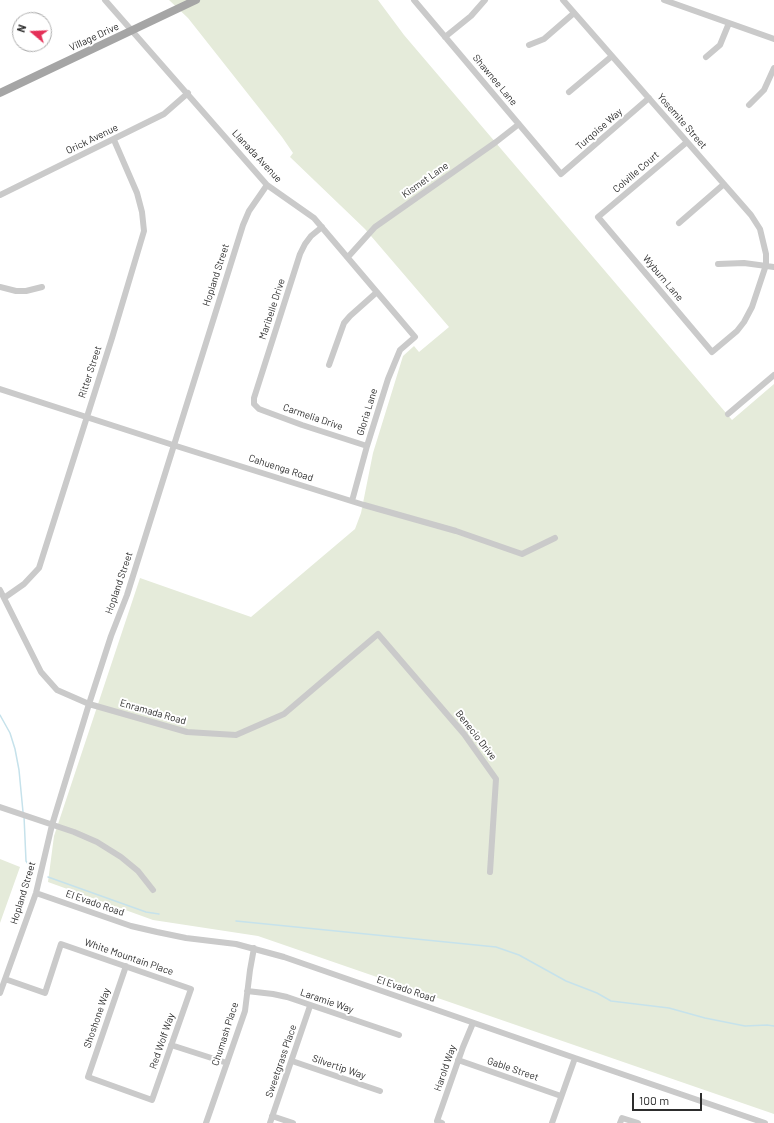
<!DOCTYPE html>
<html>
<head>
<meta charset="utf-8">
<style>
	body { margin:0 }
	#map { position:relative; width:774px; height:1123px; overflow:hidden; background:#fff; font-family:Barlow,sans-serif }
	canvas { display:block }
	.north { position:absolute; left:12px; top:12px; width:40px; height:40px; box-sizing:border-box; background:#fff; border:1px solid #ababab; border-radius:50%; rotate:289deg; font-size:11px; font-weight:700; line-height:16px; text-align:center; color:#2d2d2d }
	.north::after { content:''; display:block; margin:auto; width:14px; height:18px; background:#e42f57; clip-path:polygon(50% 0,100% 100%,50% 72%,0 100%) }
	.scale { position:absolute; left:632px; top:1093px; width:70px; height:18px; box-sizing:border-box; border:2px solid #2d2d2d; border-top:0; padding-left:5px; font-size:12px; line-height:14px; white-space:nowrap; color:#2d2d2d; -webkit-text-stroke:3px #fff; paint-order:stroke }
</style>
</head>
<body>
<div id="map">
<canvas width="774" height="1123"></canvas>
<div class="north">N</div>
<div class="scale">100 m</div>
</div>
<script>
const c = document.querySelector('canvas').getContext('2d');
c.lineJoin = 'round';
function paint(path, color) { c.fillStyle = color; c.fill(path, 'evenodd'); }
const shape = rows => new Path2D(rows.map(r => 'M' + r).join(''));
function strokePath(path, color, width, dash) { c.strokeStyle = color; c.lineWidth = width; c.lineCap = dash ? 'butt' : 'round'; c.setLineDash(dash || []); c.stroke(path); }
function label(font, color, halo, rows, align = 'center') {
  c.font = font + ' Barlow,sans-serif'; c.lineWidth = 4; c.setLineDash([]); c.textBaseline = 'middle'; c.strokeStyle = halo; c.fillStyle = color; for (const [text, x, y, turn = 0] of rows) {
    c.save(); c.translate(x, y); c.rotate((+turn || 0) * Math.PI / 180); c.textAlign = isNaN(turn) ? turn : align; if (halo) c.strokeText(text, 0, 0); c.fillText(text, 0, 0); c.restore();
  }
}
const green = shape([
	[169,0,378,0,404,35,732,420,774,384,774,1114,258,936,153,920,48,882,54,836,140,578,251,617,355,529,361,513,373,453,403,356,414,346,419,352,449,327,365,229,290,157,293,153,282,137,188,18],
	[0,859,20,867,0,923]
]);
const stream = shape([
	[0,715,10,733,15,749,19,770,23,812],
	[24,816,26,861,32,870],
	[48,877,146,912,159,914],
	[236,921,496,947,519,955,566,981,597,993,611,1001,669,1008,705,1018,745,1026,767,1025,774,1026]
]);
const minor = shape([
	[105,0,267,185,314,218,415,337,400,350,388,379,367,446,352,501],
	[414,0,561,174,649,98],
	[563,0,751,215,760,229,766,254,766,265,752,307,744,322,737,331,712,352,598,217,687,142],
	[664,0,774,39],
	[445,37,471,16,485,0],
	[529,45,544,39,574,13],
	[706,57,720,45,729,23],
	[569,92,612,56],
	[749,105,764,90,774,68],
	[0,195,164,114,188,93],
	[679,223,724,184],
	[322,227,311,236,305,244,300,254,254,398,254,404,259,409,302,425,367,446],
	[348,257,375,227,496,142,519,124],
	[718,264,744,263,774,267],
	[0,287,16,291,26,291,42,287],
	[329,365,344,323,350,316,377,292],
	[0,389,173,445,364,505,456,531,522,554,555,538],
	[728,414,774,375],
	[0,590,41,672,57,690,89,704,187,732,236,735,284,714,378,634,464,734,496,779,490,872],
	[4,598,24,584,39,568,112,338,144,231,142,212,137,193,114,140],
	[0,807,74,832,97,842,121,857,138,871,153,890],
	[36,893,131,926,157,932,186,938,236,944,284,957,575,1058,765,1123],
	[5,979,45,993,61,944,191,989,152,1100,88,1077,126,966],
	[247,991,273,994,287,997,399,1035],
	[0,993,36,893,52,825,89,704,111,636,127,595,243,225,249,211,267,185],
	[171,1045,227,1063],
	[458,1060,561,1096],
	[292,1061,380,1091],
	[272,1116,293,1123],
	[206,1123,245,1011,250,970,254,948],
	[270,1123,310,1006],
	[442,1123,437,1121,463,1047,473,1023],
	[552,1123,575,1058],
	[620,1123,622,1118,638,1123]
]);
const major = shape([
	[0,93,196,0]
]);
const streetNames = [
	["Village Drive",94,37,-25],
	["Shawnee Lane",495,80,50],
	["Yosemite Street",682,121,49],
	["Turqoise Way",599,129,-41],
	["Orick Avenue",92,139,-26],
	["Llanada Avenue",257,156,47],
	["Colville Court",636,172,-41],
	["Kismet Lane",425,180,-35],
	["Hopland Street",216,275,-72],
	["Wyburn Lane",663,278,50],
	["Maribelle Drive",272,309,-72],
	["Ritter Street",90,372,-72],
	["Gloria Lane",367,412,-73],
	["Carmelia Drive",313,417,19],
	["Cahuenga Road",281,468,18],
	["Hopland Street",119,583,-71],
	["Enramada Road",153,712,16],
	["Benecio Drive",476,735,52],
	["Hopland Street",23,893,-73],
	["El Evado Road",95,903,19],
	["White Mountain Place",129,957,19],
	["El Evado Road",406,989,19],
	["Laramie Way",327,1001,19],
	["Shoshone Way",97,1018,-71],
	["Chumash Place",225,1034,-72],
	["Red Wolf Way",162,1041,-71],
	["Sweetgrass Place",281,1061,-71],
	["Silvertip Way",339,1067,19],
	["Harold Way",445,1068,-71],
	["Gable Street",513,1069,19]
];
paint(green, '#e5ebda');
strokePath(stream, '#c6e2eb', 1.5);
strokePath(minor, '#cacaca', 6);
strokePath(major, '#a5a5a5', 8);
label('10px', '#2d2d2d', '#fff', streetNames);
</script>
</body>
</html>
